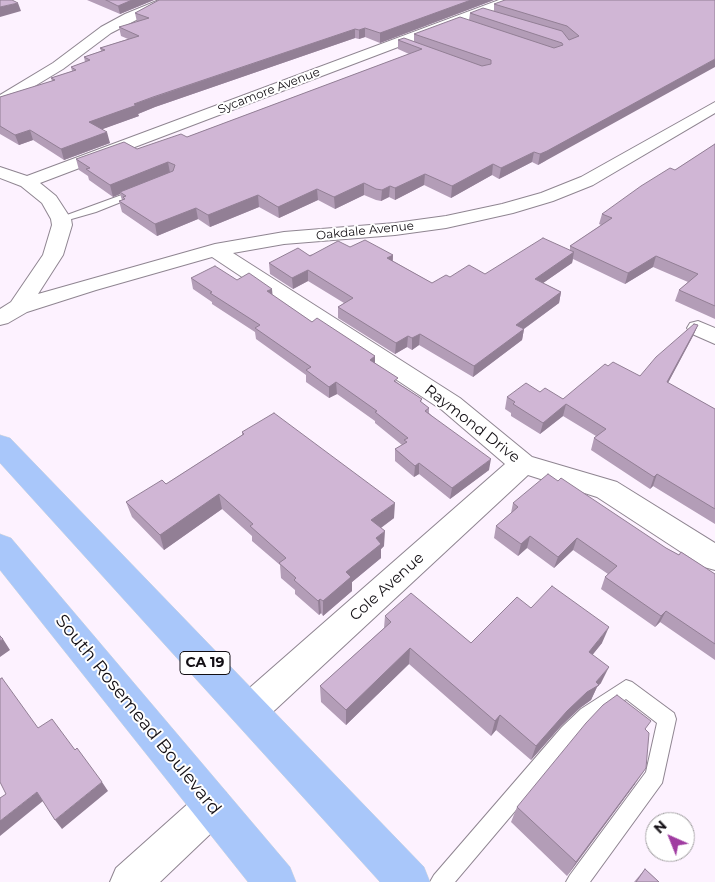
<!DOCTYPE html>
<html>
<head>
<meta charset="utf-8">
<style>
	body { margin:0 }
	#map { position:relative; width:715px; height:882px; overflow:hidden; background:#fdf2ff; font-family:Montserrat,sans-serif }
	canvas { display:block }
	.north { position:absolute; left:645px; top:812px; width:50px; height:50px; box-sizing:border-box; background:#fff; border:1px solid #a19fa1; border-radius:50%; rotate:316deg; font-size:14px; font-weight:700; line-height:20px; text-align:center; color:#130f14 }
	.north::after { content:''; display:block; margin:auto; width:18px; height:22px; background:#a03ca1; clip-path:polygon(50% 0,100% 100%,50% 72%,0 100%) }
</style>
</head>
<body>
<div id="map">
<canvas width="715" height="882"></canvas>
<div class="north">N</div>
</div>
<script>
const c = document.querySelector('canvas').getContext('2d');
c.lineJoin = 'round';
const shape = rows => new Path2D(rows.map(r => 'M' + r).join(''));
function strokePath(path, color, width, dash) { c.strokeStyle = color; c.lineWidth = width; c.lineCap = dash ? 'butt' : 'round'; c.setLineDash(dash || []); c.stroke(path); }
function paint(path, color) { c.fillStyle = color; c.fill(path, 'evenodd'); }
function label(font, color, halo, rows, align = 'center') {
  c.font = font + ' Montserrat,sans-serif'; c.lineWidth = 4; c.setLineDash([]); c.textBaseline = 'middle'; c.strokeStyle = halo; c.fillStyle = color; for (const [text, x, y, turn = 0] of rows) {
    c.save(); c.translate(x, y); c.rotate((+turn || 0) * Math.PI / 180); c.textAlign = isNaN(turn) ? turn : align; if (halo) c.strokeText(text, 0, 0); c.fillText(text, 0, 0); c.restore();
  }
}
const lane = shape([
	[138,189,141,190,141,194,96,212,61,222,56,219,138,189],
	[626,680,632,682,674,713,676,719,662,783,590,882,566,882,570,875,646,772,657,723,626,699,593,721,576,739,455,882,430,882,434,875,562,727,581,709,626,680]
]);
const street = shape([
	[159,0,175,0,111,33,63,69,5,104,0,106,0,95,53,63,101,27,125,14,159,0],
	[499,0,516,0,514,3,40,183,56,196,71,219,72,225,63,255,38,294,215,244,284,232,395,223,446,216,502,204,541,193,581,177,715,102,715,113,593,185,553,201,513,213,446,228,395,235,284,244,233,253,460,398,532,457,617,482,715,543,715,570,704,567,597,497,528,475,262,722,250,727,238,722,233,710,238,698,505,464,442,410,212,257,96,290,27,312,8,323,0,325,0,309,11,302,43,255,52,225,51,219,42,203,21,186,0,178,0,167,27,176,499,0],
	[698,321,715,328,715,344,690,333,687,328,690,323,698,321],
	[213,787,226,793,232,806,226,819,160,882,110,882,116,868,200,793,213,787]
]);
const primary = shape([
	[0,435,10,438,424,867,430,882,380,882,0,463,0,435],
	[0,534,11,538,290,867,296,882,248,882,0,570,0,534]
]);
const wall = shape([
	[87,0,154,0,120,14],
	[159,0,494,0,380,43,365,37,359,39,355,38,155,107,138,114,139,116,102,129,110,143,64,160,33,140,19,145,0,134,0,97,52,81,51,78,72,71,71,67,85,62,84,57,101,51,100,48,128,39,121,36,119,27,137,22,135,13],
	[715,0,545,161,538,165,532,162,499,179,492,175,451,198,424,185,395,200,389,197,381,201,376,200,364,195,335,209,318,200,279,218,259,207,210,227,198,219,157,236,122,212,119,201,122,200,120,194,113,197,89,180,88,176,79,170,76,159,137,149,187,137,409,54,398,49,398,40,414,41,414,34,469,20,470,13,494,11,494,4],
	[715,144,715,319,675,301,679,290,688,282,653,267,625,284,573,259,572,263,543,283,561,292,559,303,524,329,522,340,473,377,419,345,412,350,407,347,395,354,338,318,338,307,344,303,308,281,293,289,270,274,269,263,350,247,393,255,393,261,432,283,450,277,485,274,570,250,570,246,601,225,599,224,602,214,675,170],
	[191,278,237,280,272,295,312,322,375,356,375,363,398,383,422,399,421,402,429,408,429,413,489,470,450,499,419,474,414,477,395,461,395,449,402,445,375,423,375,421,337,394,329,398,306,382,306,375,256,339,255,332,212,304,212,302,193,289],
	[698,325,693,336,668,383,715,409,715,524,653,486,650,489,591,450,594,438,596,436,563,416,540,434,511,416,511,413,505,409,507,397,540,392,563,399,608,366,640,376],
	[242,432,394,518,381,528,384,546,381,549,381,558,352,582,352,591,323,616,321,613,319,615,295,594,295,590,281,578,280,565,252,541,252,536,222,509,164,550,132,517,126,502,166,484,242,435],
	[513,503,666,548,679,555,715,574,715,660,660,622,655,627,601,589,605,577,608,574,573,550,554,568,527,548,518,556,494,538,496,526,511,513],
	[531,608,602,643,592,655,601,683,597,687,591,700,580,708,561,726,531,760,496,730,491,736,409,664,346,725,321,702,320,686,384,628,385,616,471,643],
	[646,730,635,784,567,876,511,822,517,807],
	[645,869,659,882,634,882]
]);
const shadedWall = shape([
	[132,0,154,0,120,14,118,6],
	[471,0,494,0,380,43,380,33],
	[18,3,21,11,0,17,0,7],
	[365,28,365,37,359,39,359,30],
	[355,29,355,38,155,107,138,114,139,116,92,133,89,122,134,104],
	[715,59,715,67,538,165,540,154],
	[30,130,33,140,19,145,15,135],
	[107,132,110,143,64,160,61,149],
	[534,152,532,162,499,179,501,168],
	[168,162,170,173,120,192,120,194,113,197,110,185],
	[493,164,492,175,451,198,452,186],
	[425,174,424,185,395,200,395,188],
	[364,183,364,195,335,209,334,197],
	[390,186,389,197,381,201,382,190],
	[317,189,318,200,279,218,278,207],
	[258,195,259,207,210,227,208,215],
	[196,208,198,219,157,236,155,224],
	[574,252,572,263,533,290,535,279],
	[393,255,392,265,387,258],
	[656,256,653,267,625,284,628,273],
	[308,270,308,281,293,289,292,278],
	[272,289,273,300,267,291],
	[561,292,559,303,514,336,516,325],
	[698,325,693,336,662,394,667,382],
	[524,329,522,340,473,377,474,366],
	[420,334,419,345,412,350,412,338],
	[408,336,407,347,395,354,396,343],
	[375,356,375,368,370,360],
	[336,382,337,394,329,398,329,387],
	[566,404,563,416,540,434,543,423],
	[491,459,489,470,450,499,452,488],
	[419,463,419,474,414,477,415,466],
	[657,474,653,486,650,489,654,477],
	[219,494,222,509,164,550,160,535],
	[395,503,394,518,371,535,371,520],
	[385,531,384,546,381,549,381,558,352,582,352,591,323,616,323,601,346,572,376,538],
	[530,536,527,548,518,556,521,544],
	[577,538,573,550,554,568,558,557],
	[320,599,321,613,319,615,318,601],
	[666,611,660,622,655,627,661,616],
	[609,627,602,643,582,668,589,652],
	[3,639,10,650,0,657,0,641],
	[410,648,409,664,346,725,346,710],
	[609,667,601,683,597,687,591,700,580,708,561,726,531,760,536,746,567,711,596,682],
	[500,715,496,730,491,736,495,721],
	[646,768,635,784,567,876,576,862],
	[102,782,108,791,62,829,55,820],
	[37,792,43,801,0,836,0,821]
]);
const building = shape([
	[0,0,12,0,18,3,0,7,0,0],
	[106,0,132,0,118,6,106,0],
	[159,0,471,0,380,33,365,28,359,30,355,29,153,97,134,104,137,105,89,122,107,132,61,149,30,130,15,135,0,126,0,97,55,80,51,78,76,70,71,67,90,60,84,57,105,50,100,48,139,36,119,27,149,18,135,13,159,0],
	[505,0,715,0,715,59,547,151,540,154,534,152,501,168,493,164,452,186,425,174,395,188,390,186,382,190,376,189,364,183,334,197,317,189,278,207,258,195,208,215,196,208,155,224,119,201,125,199,123,197,126,196,120,192,173,171,175,165,168,162,110,185,86,169,90,168,76,159,124,142,137,149,181,134,187,137,422,49,398,40,404,38,482,66,491,64,491,60,414,34,460,17,554,48,563,45,562,43,470,13,483,8,562,31,569,40,579,36,567,26,494,4,505,0],
	[715,144,715,306,679,290,698,274,656,256,628,273,570,246,612,218,602,214,641,186,670,168,675,170,715,144],
	[543,238,574,252,535,279,561,292,516,325,524,329,474,366,420,334,412,338,408,336,396,343,338,307,353,298,308,270,292,278,269,263,298,248,310,256,338,241,350,247,365,240,393,255,387,258,432,283,446,275,450,277,469,265,485,274,543,238],
	[215,266,237,280,249,273,272,289,267,291,312,322,317,318,375,356,370,360,398,378,394,381,422,399,420,401,429,408,425,411,491,459,452,488,419,463,415,466,395,449,407,442,404,440,408,438,375,412,377,411,336,382,329,387,306,370,311,367,255,328,260,325,210,293,212,292,191,278,215,266],
	[694,324,698,325,667,382,715,409,715,509,657,474,654,477,594,438,606,429,566,404,543,423,513,404,515,402,507,397,526,383,540,392,545,388,563,399,605,364,608,366,613,362,640,376,656,357,694,324],
	[274,413,395,503,371,520,385,531,376,538,381,544,346,572,351,577,323,601,320,599,318,601,294,580,296,578,279,563,286,558,250,526,253,524,219,494,160,535,126,502,162,480,166,484,244,434,242,432,274,413],
	[548,474,558,481,561,478,666,548,679,555,681,552,715,574,715,644,666,611,661,616,605,577,617,566,577,538,558,557,530,536,521,544,496,526,518,507,513,503,548,474],
	[552,586,609,627,589,652,609,667,596,682,599,685,587,692,567,711,536,746,500,715,495,721,410,648,346,710,320,686,391,622,385,616,411,593,471,643,517,597,531,608,552,586],
	[0,636,3,639,0,641,0,636],
	[2,678,38,728,52,719,75,750,77,748,102,782,55,820,37,792,0,821,0,798,6,794,0,782,0,679,2,678],
	[617,695,651,721,645,729,649,733,646,768,576,862,517,807,586,723,603,705,617,695],
	[645,869,659,882,636,882,645,869]
]);
const farStreetnames = [
	["Sycamore Avenue",269,91,-21],
	["Oakdale Avenue",365,231,-6]
];
const shields = [
	[205,663,50]
];
const shieldNames = [
	["CA 19",205,663]
];
const streetNames = [
	["Raymond Drive",472,424,38],
	["Cole Avenue",387,587,-42]
];
const nearStreetnames = [
	["South Rosemead Boulevard",138,715,51]
];
strokePath(lane, '#8f8591', 2);
strokePath(street, '#8f8591', 2);
strokePath(primary, '#d9d9d9', 1);
paint(lane, '#fff');
paint(street, '#fff');
paint(primary, '#a9c7fa');
paint(wall, '#b39db7');
paint(shadedWall, '#927f95');
paint(building, '#d0b6d5');
strokePath(building, '#927f95', 1);
label('12px', '#130f14', '#fff', farStreetnames);
for (const [x, y, w] of shields) { const box = new Path2D(); box.roundRect(x - w / 2, y - 11.5, w, 23, 4); c.fillStyle = '#fff'; c.fill(box); strokePath(box, '#130f14', 1); }
label('bold 14px', '#130f14', null, shieldNames);
label('15px', '#130f14', '#fff', streetNames);
label('18px', '#130f14', '#fff', nearStreetnames);
</script>
</body>
</html>
